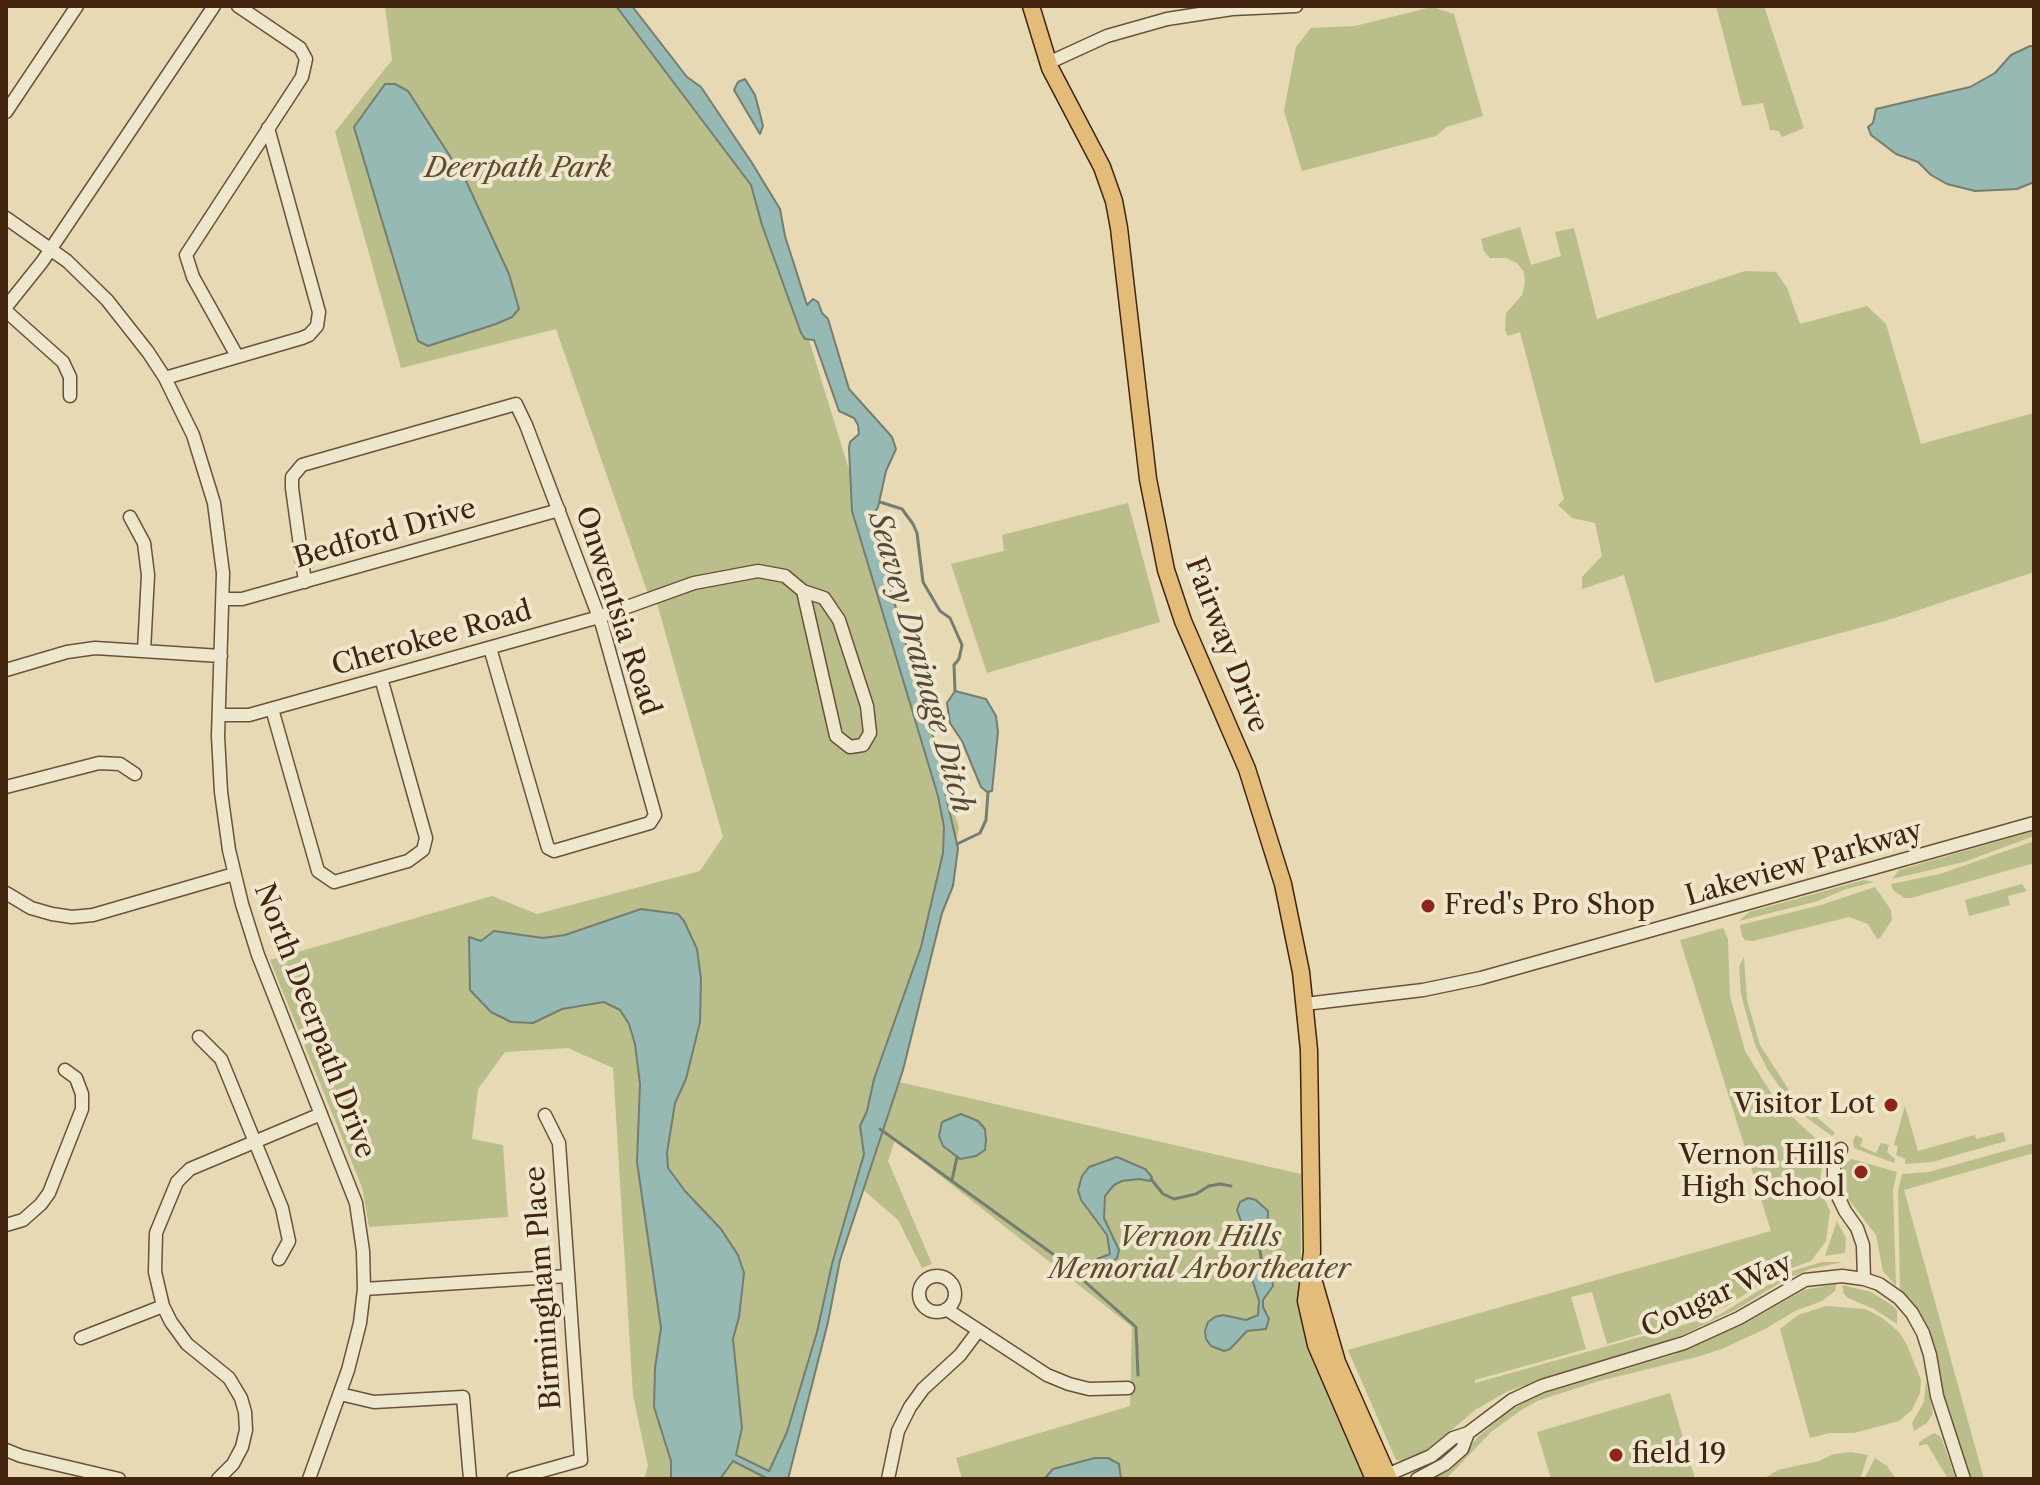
<!DOCTYPE html>
<html>
<head>
<meta charset="utf-8">
<style>
	body { margin:0 }
	#map { position:relative; width:2040px; height:1485px; overflow:hidden; background:#e6d9b4; font-family:"Libre Caslon Text",serif }
	canvas { display:block }
	.frame { position:absolute; inset:0; border:8px solid #42240f; pointer-events:none }
</style>
</head>
<body>
<div id="map">
<canvas width="2040" height="1485"></canvas>
<div class="frame"></div>
</div>
<script>
const c = document.querySelector('canvas').getContext('2d');
c.lineJoin = 'round';
function paint(path, color) { c.fillStyle = color; c.fill(path, 'evenodd'); }
const shape = rows => new Path2D(rows.map(r => 'M' + r).join(''));
function strokePath(path, color, width, dash) { c.strokeStyle = color; c.lineWidth = width; c.lineCap = dash ? 'butt' : 'round'; c.setLineDash(dash || []); c.stroke(path); }
function label(font, color, halo, rows, align = 'center') {
  c.font = font + ' "Libre Caslon Text",serif'; c.lineWidth = 8; c.setLineDash([]); c.textBaseline = 'middle'; c.strokeStyle = halo; c.fillStyle = color; for (const [text, x, y, turn = 0] of rows) {
    c.save(); c.translate(x, y); c.rotate((+turn || 0) * Math.PI / 180); c.textAlign = isNaN(turn) ? turn : align; if (halo) c.strokeText(text, 0, 0); c.fillText(text, 0, 0); c.restore();
  }
}
const green = shape([
	[385,6,629,6,759,177,959,828,925,967,890,1080,1301,1174,1301,1292,1370,1479,962,1479,956,1458,1130,1406,1132,1327,895,1140,888,1161,932,1264,922,1268,898,1220,860,1187,778,1479,644,1479,648,1466,633,1395,613,1068,568,1048,505,1052,478,1089,472,1139,503,1145,508,1217,369,1227,362,1187,270,960,492,896,537,914,700,871,723,837,656,600,647,591,556,329,401,368,335,132,392,60],
	[1716,6,1764,6,1804,128,1782,137,1779,131,1770,130,1763,103,1742,106],
	[1432,7,1454,14,1483,116,1446,127,1436,136,1302,171,1284,111,1296,47,1311,28,1355,26],
	[1520,227,1531,265,1561,256,1555,232,1574,228,1597,319,1745,271,1776,272,1787,288,1800,324,1867,306,1886,324,1921,444,2034,413,2034,572,1885,621,1655,683,1624,575,1582,589,1582,577,1602,556,1595,523,1572,518,1558,505,1564,499,1520,332,1508,336,1505,330,1506,313,1522,295,1525,283,1524,272,1517,263,1506,258,1490,258,1484,251,1481,239],
	[1128,503,1160,622,987,673,951,564,1004,551,1002,535],
	[2034,831,2034,836,1964,862,1892,879,1899,870],
	[2034,841,2034,863,1911,898,1904,898,1893,890,1891,884,1940,874],
	[1864,880,1874,882,1846,889,1818,901,1739,921,1749,912],
	[2022,884,2027,891,2008,896,2010,905,1969,916,1965,900],
	[1875,887,1891,910,1892,920,1880,938,1877,939,1868,924,1849,917,1753,941,1745,940,1742,936,1740,925,1821,905],
	[1723,928,1728,939,1730,996,1745,1051,1778,1104,1825,1147,1820,1180,1822,1194,1830,1211,1826,1241,1811,1261,1778,1273,1725,1307,1717,1309,1717,1312,1607,1344,1592,1292,1571,1297,1586,1349,1475,1380,1475,1383,1719,1315,1789,1272,1822,1262,1843,1262,1810,1269,1786,1279,1737,1309,1678,1337,1508,1391,1475,1410,1427,1451,1405,1461,1396,1460,1348,1350,1771,1231,1680,940],
	[1744,957,1747,1000,1760,1045,1792,1095,1835,1133,1832,1136,1807,1118,1786,1096,1768,1070,1755,1045,1741,994,1739,966],
	[1905,1106,1918,1151,1975,1135,1976,1139,2003,1132,2006,1141,1932,1162,1905,1164,1905,1159,1896,1155,1898,1146,1894,1145],
	[1856,1135,1863,1139,1860,1146,1876,1153,1881,1143,1889,1145,1887,1152,1895,1159,1894,1163,1854,1148,1853,1140],
	[2034,1143,2034,1153,1904,1190,1984,1479,1970,1479,1945,1402,1934,1343,1923,1319,1900,1289,1898,1191,1902,1174,1929,1172],
	[1852,1159,1897,1172,1893,1190,1896,1286,1883,1271,1876,1235,1843,1192,1840,1171,1843,1165],
	[1837,1221,1846,1238,1845,1253,1825,1256],
	[1836,1284,1835,1291,1822,1301,1795,1311,1765,1329,1724,1348,1697,1357,1599,1381,1537,1401,1520,1411,1491,1432,1448,1477,1426,1479,1461,1456,1479,1436,1507,1412,1535,1396,1673,1355,1744,1324,1804,1290],
	[1842,1285,1871,1292,1890,1304,1897,1310,1897,1324,1872,1308,1848,1298,1844,1294],
	[1826,1306,1865,1309,1881,1317,1899,1332,1907,1345,1921,1380,1920,1393,1912,1410,1899,1421,1854,1433,1829,1433,1810,1438,1780,1329,1798,1315],
	[1926,1381,1933,1413,1927,1423,1914,1431,1912,1423,1924,1402],
	[1670,1393,1695,1479,1551,1479,1537,1432],
	[1934,1433,1941,1437,1956,1479,1948,1479,1927,1444,1919,1446,1919,1442],
	[1851,1452,1868,1455,1860,1479,1763,1479,1778,1470,1819,1461,1834,1454],
	[1875,1458,1887,1466,1896,1479,1864,1479]
]);
const water = shape([
	[616,6,632,6,687,77,701,87,752,163,780,209,785,236,807,305,813,299,818,302,822,313,828,319,849,389,892,437,896,449,886,471,878,507,870,522,879,547,928,723,943,763,946,797,958,848,953,886,942,913,903,1070,840,1260,828,1322,788,1479,768,1479,733,1461,720,1479,671,1479,671,1461,654,1407,655,1368,661,1328,637,1162,640,1084,635,1044,629,1024,620,1010,604,1002,562,1009,533,1023,511,1022,491,1012,470,990,469,937,481,941,494,931,543,938,565,935,641,909,678,914,684,921,697,949,701,979,700,1022,686,1079,675,1103,667,1153,668,1168,685,1191,721,1229,738,1255,744,1273,739,1317,733,1339,742,1428,736,1455,769,1471,787,1432,817,1332,832,1264,864,1154,860,1126,867,1111,874,1079,921,947,943,853,944,827,938,796,852,511,849,448,850,442,859,434,858,425,854,418,839,411,814,340,805,339,801,333,762,225,751,185,616,6],
	[2030,46,2034,46,2034,182,2017,189,1975,191,1947,184,1931,175,1918,162,1896,154,1871,135,1868,127,1873,123,1876,109,1970,87,1995,73,2011,55,2030,46],
	[745,79,755,95,760,114,763,126,760,134,734,90,738,82,745,79],
	[385,84,395,84,408,91,466,181,509,274,519,309,512,317,496,324,428,346,418,341,354,127,385,84],
	[955,691,986,699,996,716,998,732,992,791,987,792,981,787,962,741,950,723,947,703,955,691],
	[961,1114,978,1121,985,1129,986,1141,985,1150,976,1156,960,1159,943,1146,939,1136,942,1122,961,1114],
	[1117,1157,1145,1169,1152,1177,1150,1181,1139,1179,1122,1181,1114,1185,1105,1196,1104,1218,1119,1250,1117,1258,1104,1267,1097,1259,1110,1254,1107,1235,1081,1200,1078,1190,1082,1176,1089,1167,1117,1157],
	[1248,1198,1256,1200,1268,1211,1267,1233,1261,1236,1255,1236,1248,1229,1241,1221,1237,1210,1240,1202,1248,1198],
	[1262,1265,1269,1268,1272,1276,1273,1286,1263,1300,1263,1307,1269,1319,1266,1329,1247,1331,1230,1349,1224,1351,1211,1346,1206,1339,1205,1331,1208,1322,1215,1317,1223,1315,1246,1320,1258,1315,1259,1301,1252,1279,1257,1267,1262,1265],
	[1095,1458,1108,1458,1119,1464,1121,1479,1044,1479,1053,1469,1095,1458]
]);
const stream = shape([
	[880,502,902,509,913,524,917,533,923,582,940,611,950,618,962,645,959,659,954,665,955,691],
	[957,844,980,833,986,820,988,792],
	[880,1129,1057,1257,1136,1327,1138,1375],
	[1151,1179,1163,1194,1174,1199,1196,1194,1209,1186,1220,1184,1231,1186],
	[952,1180,957,1157],
	[1258,1236,1262,1265],
	[1072,1269,1099,1263]
]);
const minor = shape([
	[1048,63,1107,36,1167,19,1232,9,1296,6],
	[6,112,77,6],
	[6,218,67,261,107,300,148,352,165,378,193,435,214,503,223,573,218,736,221,792,229,850,242,904,258,955,356,1203,363,1251,364,1289,360,1323,348,1370,309,1479],
	[6,307,42,262,214,6],
	[6,311,63,362,70,377,70,396],
	[237,356,193,277,186,255,302,77,306,59,300,48,238,6],
	[165,378,302,338,309,335,317,326,319,312,268,128],
	[130,517,144,543,148,575,144,651],
	[305,582,292,488,292,477,302,465,516,404,526,425,602,625,655,815,650,823,554,851,548,848,490,648],
	[223,599,242,599,559,510],
	[6,670,67,652,95,648,221,656],
	[272,709,318,871,334,882,408,861,423,850,426,838,381,678],
	[219,715,249,715,599,617,694,583,758,571,785,576,803,591,836,736,850,747,863,745,870,733,867,706,839,620,824,598,803,591],
	[6,787,99,763,120,764,135,774],
	[6,893,31,908,52,914,72,917,93,915,234,874],
	[1305,1004,1423,990,1481,978,2034,823],
	[199,1037,221,1059,282,1208,289,1241,279,1259],
	[1841,1149,1834,1165,1834,1188,1845,1211,1857,1228,1863,1245,1864,1279],
	[6,1225,23,1220,41,1204,49,1193,82,1109,82,1094,76,1078,65,1070],
	'919 1294a18 18 0 1 1 36 0a18 18 0 1 1-36 0Z',
	[364,1289,568,1276],
	[946,1309,1047,1375,1069,1384,1089,1389,1128,1388],
	[81,1338,163,1306],
	[340,1394,374,1402,463,1397,470,1479],
	[6,1450,21,1456,119,1479],
	[1387,1475,1431,1456,1453,1438,1468,1433,1512,1400,1542,1386,1684,1343,1739,1318,1805,1280,1842,1276,1864,1279,1879,1284,1899,1298,1912,1313,1923,1333,1930,1355,1937,1396,1964,1479],
	[218,1479,233,1464,242,1447,246,1430,245,1412,241,1398,229,1378,187,1344,171,1322,163,1306,155,1272,156,1233,177,1182,190,1169,321,1114],
	[513,1479,581,1460,559,1143,545,1115],
	[888,1479,898,1431,910,1407,923,1389,960,1355,978,1331],
	[1417,1479,1445,1464,1462,1449,1468,1433]
]);
const major = shape([
	[1031,6,1050,68,1102,167,1114,201,1119,228,1148,479,1166,570,1183,621,1247,769,1283,884,1301,972,1309,1050,1312,1252,1306,1301,1316,1345,1374,1479],
	[1311,1272,1337,1362,1389,1479]
]);
const markers = [
	[1428,906,8,"#8f2418"],
	[1891,1105,8,"#8f2418"],
	[1861,1172,8,"#8f2418"],
	[1616,1455,8,"#8f2418"]
];
const parkNames = [
	["Deerpath Park",518,169],
	["Vernon Hills",1200,1238],
	["Memorial Arbortheater",1200,1270]
];
const streetNames = [
	["Bedford Drive",385,534,-16],
	["Onwentsia Road",617,611,72],
	["Cherokee Road",432,639,-16],
	["Fairway Drive",1226,645,69],
	["Lakeview Parkway",1804,864,-16],
	["North Deerpath Drive",314,1021,69],
	["Birmingham Place",544,1288,-94],
	["Cougar Way",1717,1296,-25]
];
const poiNames = [
	["Fred's Pro Shop",1444,906],
	["Visitor Lot",1875,1105,"right"],
	["Vernon Hills",1845,1156,"right"],
	["High School",1845,1188,"right"],
	["field 19",1632,1455]
];
const waterNames = [
	["Seavey Drainage Ditch",920,663,74]
];
paint(green, '#b9be8a');
paint(water, '#97b9b3');
strokePath(water, '#757d71', 2);
strokePath(stream, '#757d71', 3);
strokePath(minor, '#6b5138', 15);
strokePath(major, '#42240f', 19);
strokePath(minor, '#efe6ce', 12);
strokePath(major, '#e3bc7a', 16);
for (const [x, y, r, color] of markers) { const dot = new Path2D(); dot.arc(x, y, r, 0, 2 * Math.PI); c.fillStyle = color; c.fill(dot); strokePath(dot, '#efe6ce', 3); }
label('italic 28px', '#604a2e', '#efe6ce', parkNames);
label('28px', '#42240f', '#efe6ce', streetNames);
label('28px', '#42240f', '#efe6ce', poiNames, 'left');
label('italic 30px', '#574938', '#efe6ce', waterNames);
</script>
</body>
</html>
